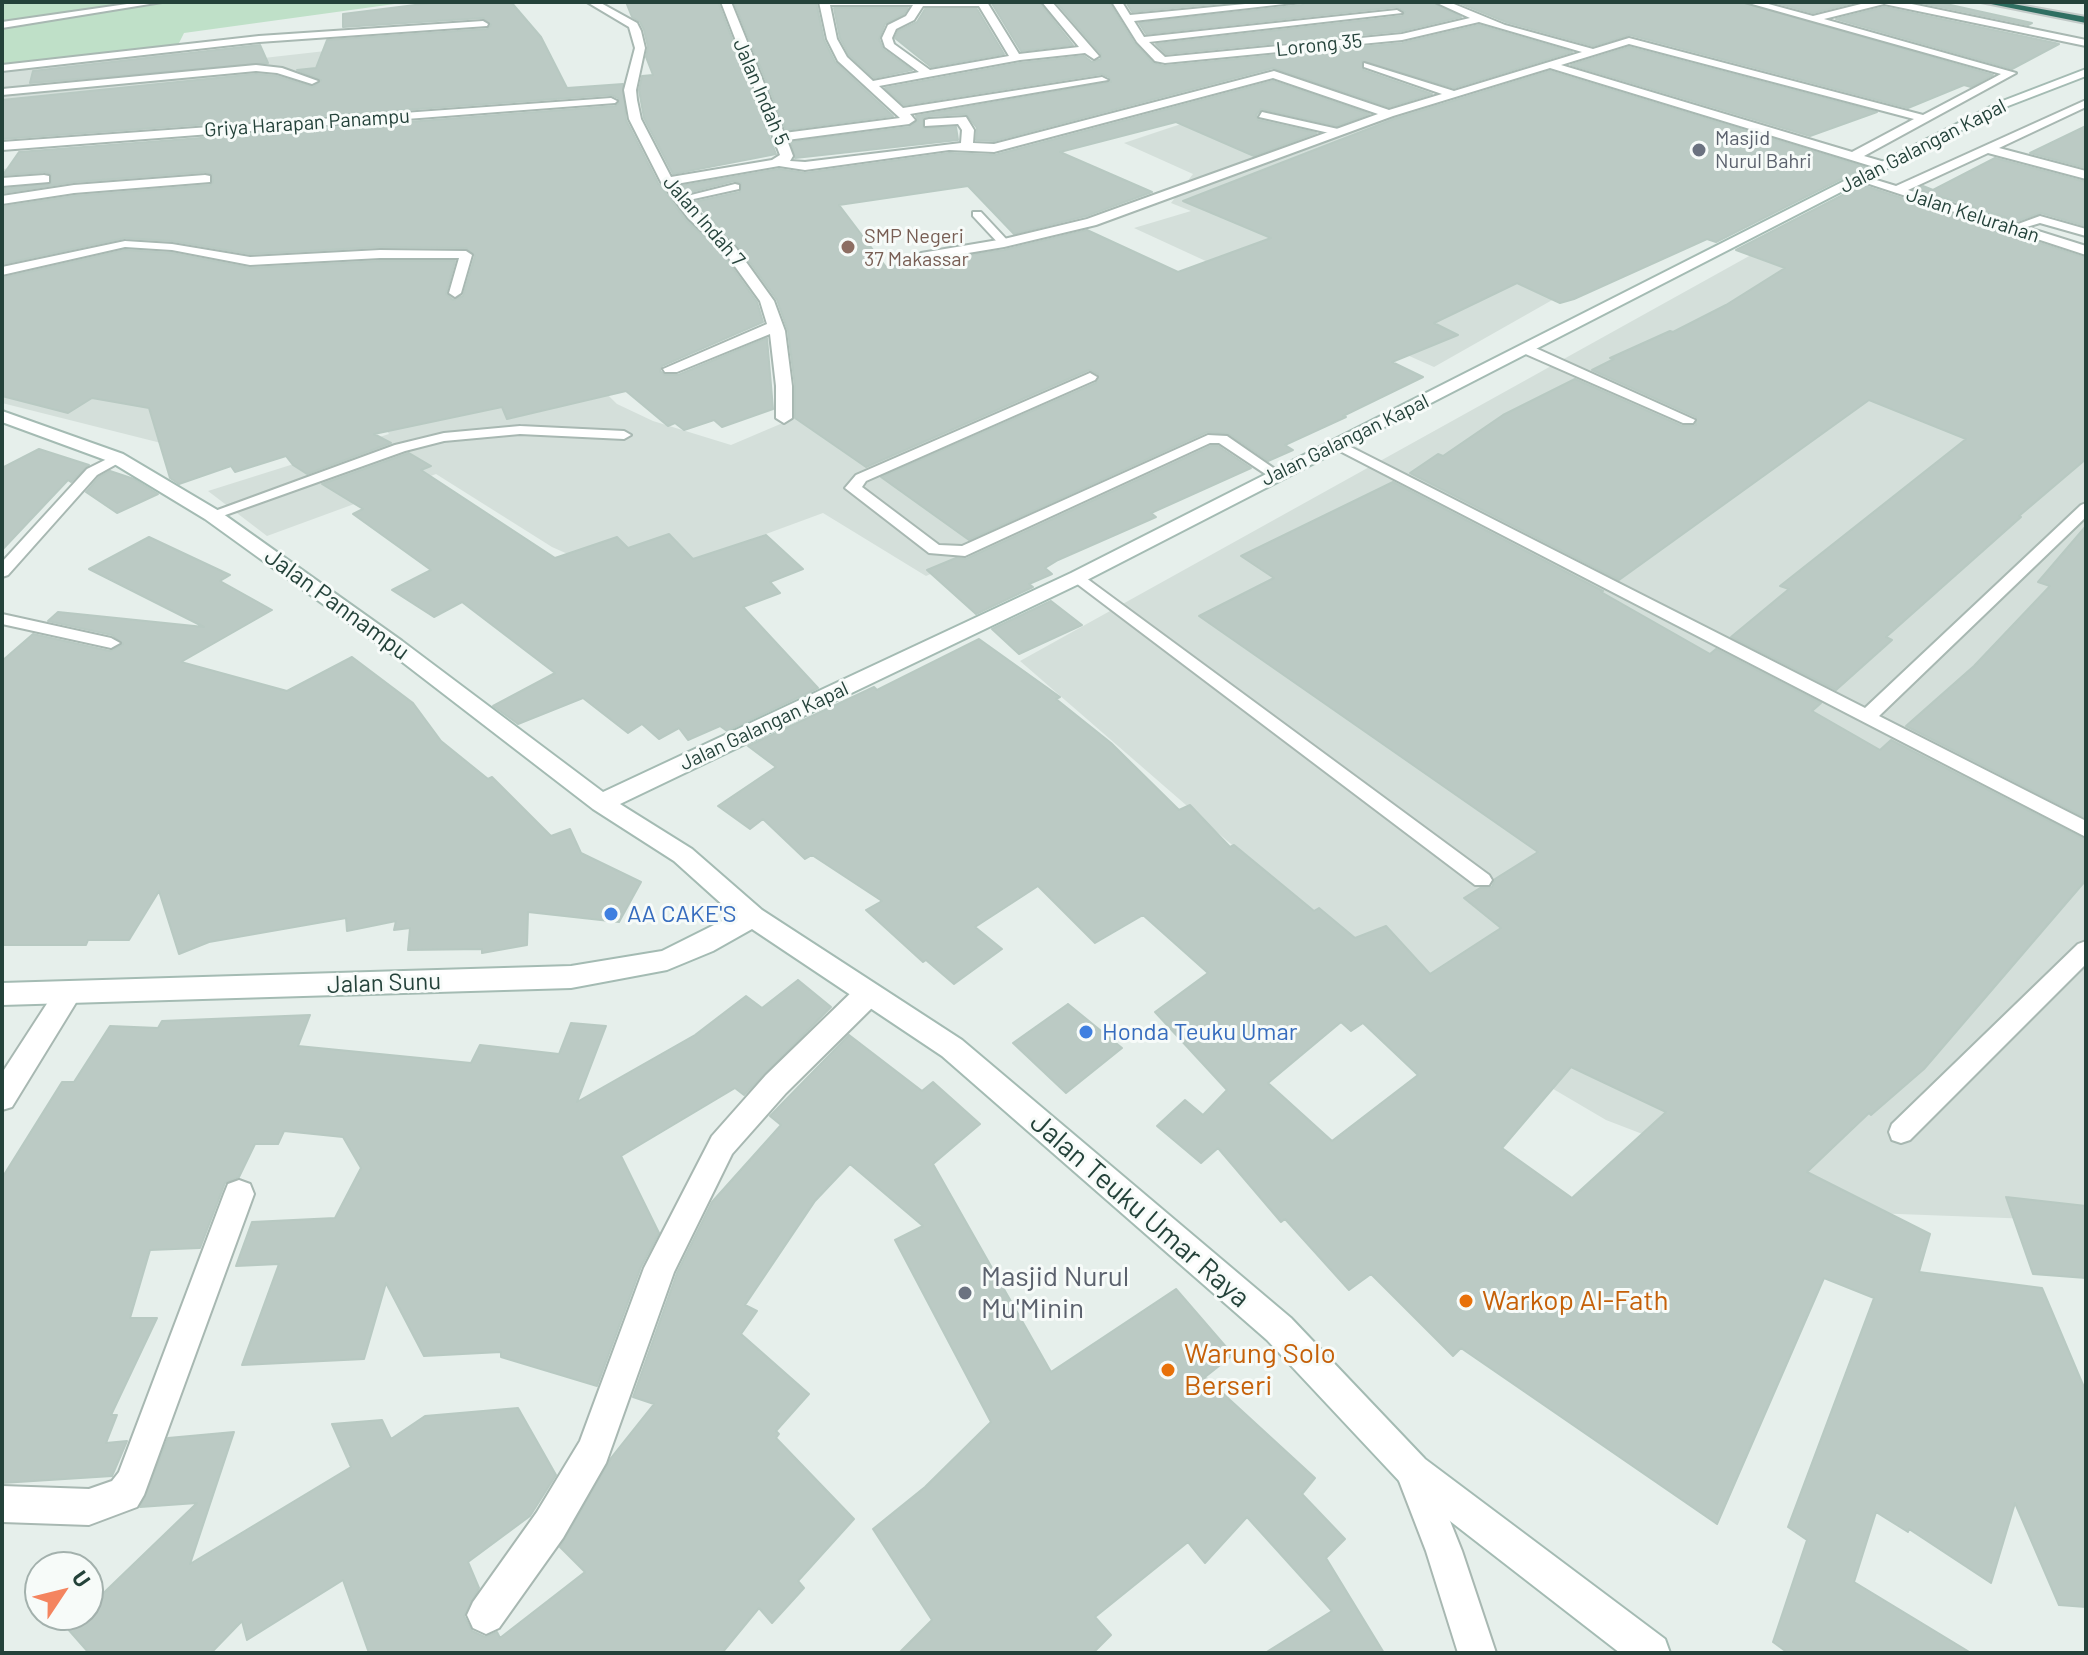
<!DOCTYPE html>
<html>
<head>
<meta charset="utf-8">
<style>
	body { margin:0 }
	#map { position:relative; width:2088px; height:1655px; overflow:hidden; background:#e6efeb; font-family:Barlow,sans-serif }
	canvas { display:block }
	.frame { position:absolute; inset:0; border:4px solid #24423a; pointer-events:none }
	.north { position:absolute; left:24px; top:1551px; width:80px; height:80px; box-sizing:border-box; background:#f7fbf9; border:2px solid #a3b1ad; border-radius:50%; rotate:55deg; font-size:22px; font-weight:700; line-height:32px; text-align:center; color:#24423a }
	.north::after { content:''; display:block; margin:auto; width:28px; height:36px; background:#f4845f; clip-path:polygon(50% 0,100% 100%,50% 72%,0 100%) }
</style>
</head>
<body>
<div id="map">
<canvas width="2088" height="1655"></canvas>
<div class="frame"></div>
<div class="north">U</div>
</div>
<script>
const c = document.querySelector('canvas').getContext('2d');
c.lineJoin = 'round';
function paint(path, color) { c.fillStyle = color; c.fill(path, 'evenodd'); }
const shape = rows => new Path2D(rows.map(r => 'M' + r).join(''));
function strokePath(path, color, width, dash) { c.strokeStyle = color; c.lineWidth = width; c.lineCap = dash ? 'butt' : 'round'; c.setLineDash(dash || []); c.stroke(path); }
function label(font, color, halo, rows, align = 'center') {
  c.font = font + ' Barlow,sans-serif'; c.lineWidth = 6; c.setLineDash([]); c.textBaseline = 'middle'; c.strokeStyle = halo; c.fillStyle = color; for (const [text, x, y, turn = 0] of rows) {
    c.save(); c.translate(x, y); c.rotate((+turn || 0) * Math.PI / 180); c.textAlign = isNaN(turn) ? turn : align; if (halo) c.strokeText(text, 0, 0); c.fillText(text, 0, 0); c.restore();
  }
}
const built = shape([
	[352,48,358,101,2,129,2,71,179,51,184,67],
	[1337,72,1415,102,1459,106,1697,218,1434,367,1407,355,1217,450,926,576,823,513,633,583,552,547,436,474,267,536,208,491,389,434,371,409,165,444,2,403,2,169,610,122,566,354,617,404,653,421,731,445,1086,294,1100,302,1210,263,1134,228,1191,211,1171,203,1193,174,1124,143],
	[1859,195,2086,328,2086,1221,1845,1212,1606,1120,1463,1036,1322,923,1020,661]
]);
const green = shape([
	[2,2,409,2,184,33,177,47,2,67]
]);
const building = shape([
	[439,2,511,2,541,37,567,88,623,84,626,120,658,183,686,220,724,256,757,302,763,322,662,366,660,371,665,375,678,375,767,338,773,409,722,427,714,420,684,430,675,423,668,426,626,391,507,419,502,407,374,434,391,443,307,474,293,465,286,456,235,472,231,466,179,484,170,478,149,408,92,398,68,413,2,396,2,278,125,250,172,253,250,268,380,261,455,261,446,294,453,300,463,296,475,256,466,248,380,247,250,254,172,241,125,238,2,264,2,207,74,196,210,185,213,182,212,174,205,172,74,182,2,193,2,189,51,184,51,174,45,172,3,175,19,152,615,106,619,103,618,98,611,95,2,139,2,100,256,74,276,76,313,87,321,80,297,70,316,68,327,40,487,29,491,25,483,18,343,27,343,14,439,2],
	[626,2,718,2,776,154,673,174,644,118,639,90,642,76,653,75,646,57,648,47,644,30,640,22,632,17,626,2],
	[734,2,816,2,824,40,835,62,893,116,786,130,734,2],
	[991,2,1039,2,1073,45,1021,51,991,2],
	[1056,2,1109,2,1135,44,1153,63,1164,66,1402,43,1479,25,1572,52,1454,88,1362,61,1363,70,1432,94,1389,107,1273,68,994,141,976,140,977,128,966,114,929,116,923,118,923,128,956,127,958,140,795,158,791,142,909,127,918,120,916,116,1111,82,1109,77,1102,74,904,105,885,88,1020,63,1084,56,1092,62,1101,59,1101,54,1056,2],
	[1126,2,1234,2,1132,12,1126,2],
	[1305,2,1432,2,1461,17,1402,31,1166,54,1156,44,1402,16,1405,12,1397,7,1146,34,1139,23,1302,5,1305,2],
	[1457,2,1742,2,1993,75,1971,87,1964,85,1908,108,1630,35,1593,46,1506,22,1457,2],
	[1773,2,1857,2,1813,13,1773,2],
	[1917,2,1937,2,2032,23,2028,25,1917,2],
	[1884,7,2055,43,2059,44,2012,69,1836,19,1884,7],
	[834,8,908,8,904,14,885,24,879,39,883,49,912,70,874,78,849,55,840,38,834,8],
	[925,9,977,9,1004,54,931,67,895,38,898,31,917,22,925,9],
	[260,45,268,63,30,83,33,71,260,45],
	[1629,47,1877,112,1810,136,1571,65,1629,47],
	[1550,71,1865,167,1716,242,1707,239,1574,299,1560,303,1517,283,1434,323,1458,335,1392,362,1423,377,1343,416,1346,417,1285,445,1293,450,1268,461,1229,434,1207,432,969,540,881,477,1096,383,1098,374,1089,370,866,467,795,418,795,386,788,331,777,300,738,246,694,202,740,192,741,183,734,181,687,193,681,186,779,169,805,173,949,153,995,155,1273,81,1369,114,1337,126,1261,109,1256,115,1258,120,1316,133,1254,156,1176,122,1060,152,1152,192,1086,216,1014,234,968,186,839,205,886,267,1004,250,1087,230,1178,272,1271,238,1183,201,1394,119,1550,71],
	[2086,126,2086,168,2030,153,2086,126],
	[1995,158,2086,182,2086,226,2041,213,2017,221,1916,189,1923,186,1933,190,1995,158],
	[1862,185,2086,258,2086,459,2019,516,2021,517,1886,637,1892,640,1836,690,1731,637,1789,589,1780,586,1966,439,1869,400,1619,580,1410,473,1438,454,1443,456,1503,415,1575,379,1682,426,1696,425,1696,417,1592,370,1614,359,1610,358,1670,331,1673,332,1726,305,1785,268,1736,250,1862,185],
	[1211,446,1218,446,1251,468,1151,513,1156,517,1058,560,1045,568,1052,574,1029,584,1033,587,976,614,927,570,956,558,966,559,1211,446],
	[39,449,89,465,71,482,68,480,2,550,2,468,39,449],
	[409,453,431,466,421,470,555,558,617,537,628,548,669,534,693,559,766,535,803,569,770,582,780,593,743,607,818,688,727,731,720,726,688,740,679,728,659,739,642,724,628,733,583,698,518,724,493,706,555,673,462,602,434,617,392,590,431,570,353,514,363,509,322,484,409,453],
	[110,471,134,479,158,494,117,513,86,492,99,477,110,471],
	[1393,482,1603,591,1601,592,1710,654,1716,649,1821,703,1812,711,1880,750,1891,740,2086,840,2086,880,1924,1069,1871,1115,1869,1113,1807,1172,1930,1234,1919,1272,2042,1288,2086,1392,2086,1607,2059,1605,2015,1503,1991,1583,1909,1529,1908,1532,1876,1512,1854,1582,1971,1653,1788,1653,1773,1642,1807,1540,1788,1527,1874,1298,1824,1278,1717,1524,1461,1348,1453,1356,1371,1274,1349,1290,1285,1219,1281,1222,1218,1148,1201,1163,1157,1126,1185,1100,1203,1115,1227,1090,1155,1012,1208,973,1143,915,1095,943,1038,886,975,927,1002,949,954,984,926,960,923,962,866,910,882,901,812,855,805,859,763,819,750,829,718,806,776,767,748,746,874,687,877,690,979,639,1060,697,1056,699,1111,743,1179,810,1190,805,1230,847,1234,845,1314,911,1319,908,1355,938,1386,926,1430,974,1501,928,1464,898,1480,888,1492,887,1495,879,1538,852,1199,616,1274,578,1241,556,1393,482],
	[1341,1022,1351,1031,1363,1023,1418,1075,1332,1141,1268,1083,1341,1022],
	[1571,1067,1666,1112,1572,1198,1502,1148,1571,1067],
	[2086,526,2086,818,1906,726,1974,666,2050,586,2038,582,2086,526],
	[149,537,230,575,220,581,272,610,181,662,287,691,352,657,413,703,441,741,488,779,492,777,551,836,570,829,581,853,641,882,619,922,528,912,527,945,482,953,482,949,408,950,410,928,394,930,396,921,347,931,346,918,209,942,179,954,159,891,129,940,88,940,86,945,2,945,2,661,33,634,110,651,123,644,112,635,48,621,58,612,204,627,89,569,149,537],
	[1051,601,1082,625,1019,654,992,629,1051,601],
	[798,980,831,1007,744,1095,735,1088,621,1156,659,1233,641,1267,597,1386,501,1357,501,1352,424,1356,386,1283,364,1359,242,1365,279,1264,236,1266,252,1222,335,1218,361,1168,343,1137,284,1131,278,1144,255,1144,239,1177,225,1183,200,1248,150,1250,130,1318,157,1318,111,1415,117,1415,106,1443,127,1441,112,1476,2,1483,2,1178,62,1082,74,1082,110,1026,158,1028,162,1021,310,1015,298,1046,471,1063,480,1045,559,1054,571,1023,606,1026,577,1102,695,1035,746,996,762,1008,798,980],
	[1068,1004,1122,1048,1066,1093,1013,1043,1068,1004],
	[849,1035,922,1091,933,1082,980,1124,933,1164,1051,1372,1176,1289,1233,1355,1205,1377,1315,1478,1302,1494,1345,1539,1326,1558,1384,1653,1265,1653,1332,1611,1247,1517,1205,1563,1188,1542,1095,1617,1111,1635,1093,1653,899,1653,932,1620,873,1529,925,1487,991,1422,895,1240,923,1226,850,1164,815,1201,745,1305,757,1311,741,1334,809,1394,776,1431,779,1434,776,1438,854,1519,798,1581,804,1588,772,1623,759,1608,722,1653,369,1653,343,1580,247,1640,242,1621,211,1653,89,1653,67,1628,81,1615,88,1615,88,1608,197,1503,140,1507,168,1438,234,1432,190,1564,351,1467,332,1424,382,1420,391,1439,425,1416,518,1408,556,1475,530,1516,468,1562,479,1588,464,1616,472,1631,485,1637,497,1632,500,1638,585,1572,560,1547,611,1458,654,1404,633,1397,677,1273,712,1202,781,1125,770,1116,849,1035],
	[2006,1197,2086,1206,2086,1278,2033,1274,2006,1197]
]);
const service = shape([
	[141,2,162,2,2,28,2,22,141,2],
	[1262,112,1338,129,1343,132,1338,135,1259,117,1262,112],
	[735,184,739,185,739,189,680,202,675,199,735,184],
	[973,212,981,212,1008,241,1008,245,1000,245,973,216,973,212],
	[2040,216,2086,229,2086,236,2040,223,2013,231,2007,228,2040,216],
	[125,241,172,244,250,257,380,250,466,251,472,255,461,293,455,297,449,293,459,258,380,258,250,265,172,250,125,247,2,275,2,267,125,241],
	[1521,346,1531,346,1695,420,1693,423,1683,423,1521,352,1521,346],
	[1090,373,1097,377,1095,380,866,481,862,487,939,545,962,546,1208,435,1227,436,1282,474,1275,478,1270,477,1219,443,1210,443,965,556,929,553,845,488,856,475,1090,373],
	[520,426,624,431,631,435,624,439,520,434,444,441,405,451,217,518,212,520,204,515,395,445,444,433,520,426],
	[1339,441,1865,708,2081,505,2086,503,2086,517,1879,716,2086,821,2086,837,1334,448,1334,442,1339,441],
	[117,454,122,455,122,461,97,475,8,575,2,577,2,562,87,469,117,454],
	[1078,572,1489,875,1492,880,1489,885,1475,885,1072,580,1070,577,1072,574,1078,572],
	[2,614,111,638,120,643,111,648,2,624,2,614],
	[2086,941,2086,964,1910,1140,1901,1143,1892,1140,1889,1132,1892,1124,2078,944,2086,941]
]);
const minor = shape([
	[587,2,599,2,637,23,641,31,645,48,636,90,637,100,641,119,671,177,772,160,780,155,721,2,731,2,784,133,900,118,838,61,827,39,819,2,987,2,1019,54,1079,47,1042,2,1052,2,1099,56,1094,59,1085,53,1020,60,879,86,903,108,1102,77,1108,80,910,114,915,120,909,124,787,140,793,156,790,161,805,162,961,143,962,130,958,124,925,126,925,120,929,119,966,117,974,130,973,143,994,144,1274,71,1389,110,1442,94,1364,67,1364,63,1454,91,1582,52,1479,22,1402,40,1165,63,1155,61,1137,42,1112,2,1122,2,1130,15,1266,2,1302,2,1134,21,1144,37,1397,10,1402,13,1149,42,1165,57,1402,34,1470,18,1435,2,1449,2,1505,25,1593,49,1629,38,1923,115,2001,74,1745,2,1761,2,1813,16,1869,2,1902,2,2086,40,2086,46,1884,4,1824,19,2016,73,1864,156,1888,163,1890,166,1884,170,1550,68,1393,116,1096,225,1004,247,926,260,921,259,921,253,1004,239,1087,219,1378,114,1273,78,994,152,949,150,805,170,779,166,676,184,698,212,736,248,774,301,785,331,792,386,792,418,784,423,776,418,776,386,770,334,677,372,665,372,663,369,767,324,760,301,726,254,688,218,661,182,629,119,624,90,635,48,629,27,587,2],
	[830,5,913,5,906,16,888,25,882,38,885,47,919,72,873,81,847,57,837,39,830,5],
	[923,6,979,6,1009,56,930,70,894,44,892,38,896,29,914,20,923,6],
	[1629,44,1914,119,1852,152,1561,65,1629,44],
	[483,21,488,24,487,26,259,42,2,71,2,65,259,36,483,21],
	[256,65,282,68,318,81,312,84,277,73,256,71,2,95,2,89,256,65],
	[611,98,617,101,615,103,2,150,2,142,611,98],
	[2086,100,2086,107,1999,148,2086,171,2086,179,1988,153,1908,190,2086,246,2086,255,1854,179,1860,175,1896,186,2086,100],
	[44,175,49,176,49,182,2,186,2,178,44,175],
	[205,175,210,176,210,182,74,193,2,204,2,196,74,185,205,175],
	[68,982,77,985,81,993,77,1001,12,1107,2,1110,2,1073,59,985,68,982],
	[868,983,878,986,881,994,878,1002,786,1093,732,1154,674,1272,606,1463,563,1538,499,1628,486,1634,473,1628,467,1615,473,1602,537,1512,580,1441,644,1268,712,1136,766,1075,858,986,868,983],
	[239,1180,250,1184,254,1194,144,1495,137,1507,89,1525,2,1522,2,1486,89,1489,112,1481,119,1472,224,1194,228,1184,239,1180]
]);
const tertiary = shape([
	[1414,1455,1426,1461,1462,1551,1496,1653,1458,1653,1426,1551,1396,1473,1402,1461,1414,1455]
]);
const secondary = shape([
	[2086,69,2086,76,2008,106,1085,581,620,804,692,849,762,910,962,1040,1291,1318,1425,1459,1665,1639,1670,1653,1620,1653,1401,1483,1267,1340,942,1056,752,929,713,951,667,970,571,988,2,1005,2,983,571,966,662,951,734,915,674,861,593,809,388,651,205,519,111,462,2,422,2,411,123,454,219,511,402,641,603,792,1071,573,2000,102,2086,69]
]);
const motorway = shape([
	[1981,2,2002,2,2086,17,2086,23,1981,2]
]);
const markers = [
	[1699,150,8,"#6b7280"],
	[848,247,8,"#8d6e63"],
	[611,914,8,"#3f7fe0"],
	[1086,1032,8,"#3f7fe0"],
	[965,1293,8,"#6b7280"],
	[1466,1301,8,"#e8710a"],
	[1168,1370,8,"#e8710a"]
];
const farStreetnames = [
	["Lorong 35",1319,45,-6],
	["Jalan Indah 5",761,92,67],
	["Griya Harapan Panampu",307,123,-4],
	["Jalan Galangan Kapal",1923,146,-27],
	["Jalan Kelurahan",1973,215,18],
	["Jalan Indah 7",704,221,49],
	["Jalan Galangan Kapal",1345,440,-26],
	["Jalan Galangan Kapal",764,726,-25]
];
const farWorshipnames = [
	["Masjid",1715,138],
	["Nurul Bahri",1715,161]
];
const farEducationnames = [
	["SMP Negeri",864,236],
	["37 Makassar",864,259]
];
const streetNames = [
	["Jalan Pannampu",337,604,36],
	["Jalan Sunu",384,983,-2]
];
const shopNames = [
	["AA CAKE'S",627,914],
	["Honda Teuku Umar",1102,1032]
];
const nearStreetnames = [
	["Jalan Teuku Umar Raya",1140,1210,41]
];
const nearWorshipnames = [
	["Masjid Nurul",981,1277],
	["Mu'Minin",981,1309]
];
const nearFoodnames = [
	["Warkop Al-Fath",1482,1301],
	["Warung Solo",1184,1354],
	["Berseri",1184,1386]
];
paint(built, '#d4dfda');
paint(green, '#bfe0c8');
paint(building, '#bbcac4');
strokePath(building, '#b8c9c2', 2);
strokePath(service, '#a8b8b2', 4);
strokePath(minor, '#a8b8b2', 4);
strokePath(tertiary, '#a8b8b2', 4);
strokePath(secondary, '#a4bbb3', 4);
strokePath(motorway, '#c2cac8', 4);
paint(service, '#fff');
paint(minor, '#fff');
paint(tertiary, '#fff');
paint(secondary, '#fff');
paint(motorway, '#2f6f62');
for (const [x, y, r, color] of markers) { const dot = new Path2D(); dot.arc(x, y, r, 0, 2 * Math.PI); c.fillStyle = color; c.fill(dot); strokePath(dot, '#f7fbf9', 3); }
label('20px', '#24423a', '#f7fbf9', farStreetnames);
label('20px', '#5b616d', '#f7fbf9', farWorshipnames, 'left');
label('20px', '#785e54', '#f7fbf9', farEducationnames, 'left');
label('24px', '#24423a', '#f7fbf9', streetNames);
label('24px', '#366cbe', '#f7fbf9', shopNames, 'left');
label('28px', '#24423a', '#f7fbf9', nearStreetnames);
label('28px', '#5b616d', '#f7fbf9', nearWorshipnames, 'left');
label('28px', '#c56008', '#f7fbf9', nearFoodnames, 'left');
</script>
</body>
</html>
